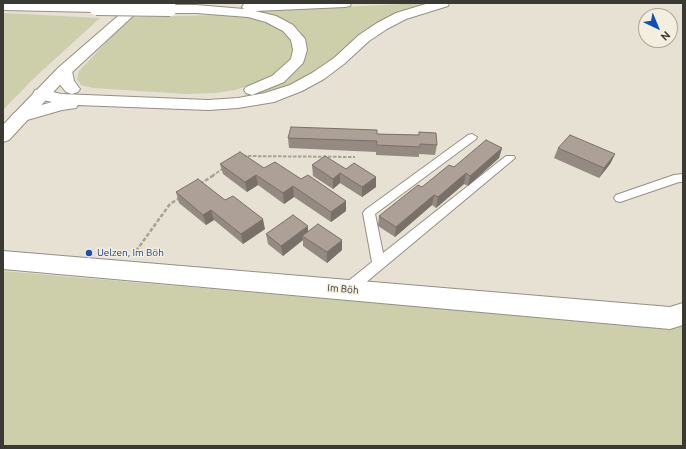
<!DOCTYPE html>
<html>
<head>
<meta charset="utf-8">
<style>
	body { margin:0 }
	#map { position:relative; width:686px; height:449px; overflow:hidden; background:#e6e1d2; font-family:Ubuntu,sans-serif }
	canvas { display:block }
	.frame { position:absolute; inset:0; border:4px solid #3b3933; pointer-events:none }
	.north { position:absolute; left:638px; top:8px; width:40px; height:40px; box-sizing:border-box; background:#f4eedf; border:1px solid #aaa69a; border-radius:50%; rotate:136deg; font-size:11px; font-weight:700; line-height:16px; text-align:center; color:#3b3933 }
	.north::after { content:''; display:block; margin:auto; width:14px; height:18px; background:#0e4fba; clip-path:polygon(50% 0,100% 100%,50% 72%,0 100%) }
</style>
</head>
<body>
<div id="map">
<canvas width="686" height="449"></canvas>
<div class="frame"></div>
<div class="north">N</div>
</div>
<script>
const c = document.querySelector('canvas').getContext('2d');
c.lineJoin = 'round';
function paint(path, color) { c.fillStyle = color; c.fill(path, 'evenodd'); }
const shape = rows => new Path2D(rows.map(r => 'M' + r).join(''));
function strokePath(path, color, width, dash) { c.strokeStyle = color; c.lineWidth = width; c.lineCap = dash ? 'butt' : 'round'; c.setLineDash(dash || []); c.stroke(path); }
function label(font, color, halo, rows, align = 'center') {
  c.font = font + ' Ubuntu,sans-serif'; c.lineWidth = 3; c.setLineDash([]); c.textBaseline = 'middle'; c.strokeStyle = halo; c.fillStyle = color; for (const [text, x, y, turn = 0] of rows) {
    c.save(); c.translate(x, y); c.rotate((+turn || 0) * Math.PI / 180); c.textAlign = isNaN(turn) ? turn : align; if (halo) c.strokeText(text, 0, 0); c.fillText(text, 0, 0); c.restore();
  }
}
const green = shape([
	[424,3,396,13,376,24,359,36,314,74,279,90,239,99,260,92,277,84,305,56,306,42,299,29,272,14,256,11],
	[3,13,100,18,32,80,3,110],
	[222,15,247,16,265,21,284,30,292,41,293,51,290,59,273,75,259,82,235,90,215,93,187,94,93,88,81,85,77,79,79,71,130,17],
	[3,271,666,328,683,323,683,446,3,446]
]);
const pathFar1 = shape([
	[243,156,355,157],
	[212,176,224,168]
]);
const path = shape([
	[200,184,214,175],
	[136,251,170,204,181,197]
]);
const lane = shape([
	[472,134,477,137,476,139,375,214,383,253,506,156,514,156,515,158,352,294,347,296,342,294,340,290,342,286,372,262,363,213,365,210,468,135,472,134],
	[683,174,683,182,679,182,620,202,616,201,614,198,616,195,674,175,683,174]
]);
const street = shape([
	[3,251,670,307,683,303,683,325,670,329,3,269,3,251]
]);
const secondary = shape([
	[133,3,147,3,70,74,9,140,3,142,3,125,58,68,133,3]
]);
const highway = shape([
	[3,3,96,4,101,5,103,8,101,11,96,12,3,10,3,3],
	[251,3,351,3,350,6,345,7,255,11,276,16,293,25,305,39,307,50,303,63,284,82,252,95,246,93,244,90,246,87,272,76,291,59,293,50,291,40,283,31,266,22,248,17,196,13,170,13,165,12,163,9,165,6,170,5,196,5,244,9,242,7,244,4,251,3],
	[429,3,449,3,448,6,406,19,387,29,369,41,344,64,324,79,302,91,274,102,238,108,208,110,78,105,76,108,62,110,20,122,14,121,11,117,14,113,52,102,35,98,33,94,35,90,41,89,61,94,208,100,238,98,265,93,290,85,312,73,334,58,359,35,377,23,396,13,429,3],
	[64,66,70,68,72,71,74,81,80,89,78,92,72,94,66,92,58,82,56,71,58,68,64,66]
]);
const highwayBridge = shape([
	[96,8,170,9]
]);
const wall = shape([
	[419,132,437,145,435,155,419,154,419,157,376,155,376,152,289,148,288,138,377,134,419,135],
	[502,148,499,158,468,186,464,184,436,208,432,205,395,237,378,226,379,216,422,187,454,167],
	[558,148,615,154,610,164,599,178,554,158],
	[220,164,264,168,301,179,346,201,346,211,331,222,294,197,284,204,258,185,247,192,223,174],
	[312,165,346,169,376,177,376,187,362,197,340,183,333,189,313,176],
	[176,192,225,200,265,229,243,244,214,220,206,225,179,203],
	[308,226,308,231,342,250,327,263,303,246,303,240,283,256,268,244,266,234]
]);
const shadedWall = shape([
	[502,148,499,158,468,186,470,176],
	[615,154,610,164,599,178,604,168],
	[340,173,340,183,333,189,333,179],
	[466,173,464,184,436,208,438,197],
	[256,175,258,185,247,192,245,182],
	[376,177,376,187,362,197,362,187],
	[293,186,294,197,284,204,283,193],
	[434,195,432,205,395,237,396,227],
	[346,201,346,211,331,222,331,212],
	[211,210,214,220,206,225,203,215],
	[263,219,265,229,243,244,241,234],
	[308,226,308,236,302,236,303,240,283,256,281,246],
	[342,240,342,250,327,263,327,252]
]);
const building = shape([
	[291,127,377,130,377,134,419,135,419,132,436,133,437,145,420,144,420,147,376,145,377,141,288,138,291,127],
	[570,135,615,154,604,168,558,148,570,135],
	[486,140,502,148,470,176,466,173,438,197,434,195,396,227,379,216,418,185,422,187,449,165,454,167,486,140],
	[240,152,264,168,275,162,301,179,308,175,346,201,331,212,293,186,283,193,256,175,245,182,220,164,240,152],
	[325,156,346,169,354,163,376,177,362,187,340,173,333,179,312,165,325,156],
	[198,179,225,200,233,196,263,219,241,234,211,210,203,215,176,192,198,179],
	[293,215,308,226,281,246,266,234,293,215],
	[318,224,342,240,327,252,302,236,318,224]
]);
const markers = [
	[89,253,4,"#1a4fb4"]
];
const transitNames = [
	["Uelzen, Im Böh",97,253]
];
const streetNames = [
	["Im Böh",343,289,5]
];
paint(green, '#cccfa9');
strokePath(lane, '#969082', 2);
strokePath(street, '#969082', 2);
strokePath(secondary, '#969082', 2);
strokePath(highway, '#969082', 2);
strokePath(pathFar1, '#a5a296', 2, [3.5, 1.5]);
strokePath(path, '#a5a296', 2.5, [4, 2]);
paint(lane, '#fff');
paint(street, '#fff');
paint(secondary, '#fff');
paint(highway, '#fff');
strokePath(highwayBridge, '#969082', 16, []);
strokePath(highwayBridge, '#fff', 14);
paint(wall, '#958a81');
paint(shadedWall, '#797069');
paint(building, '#ada096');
strokePath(building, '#797069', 1);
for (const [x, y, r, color] of markers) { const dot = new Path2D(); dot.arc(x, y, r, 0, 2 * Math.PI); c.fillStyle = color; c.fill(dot); strokePath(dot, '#f4eedf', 1.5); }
label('10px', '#164399', '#f4eedf', transitNames, 'left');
label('10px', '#3b3933', '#f4eedf', streetNames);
</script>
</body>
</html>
